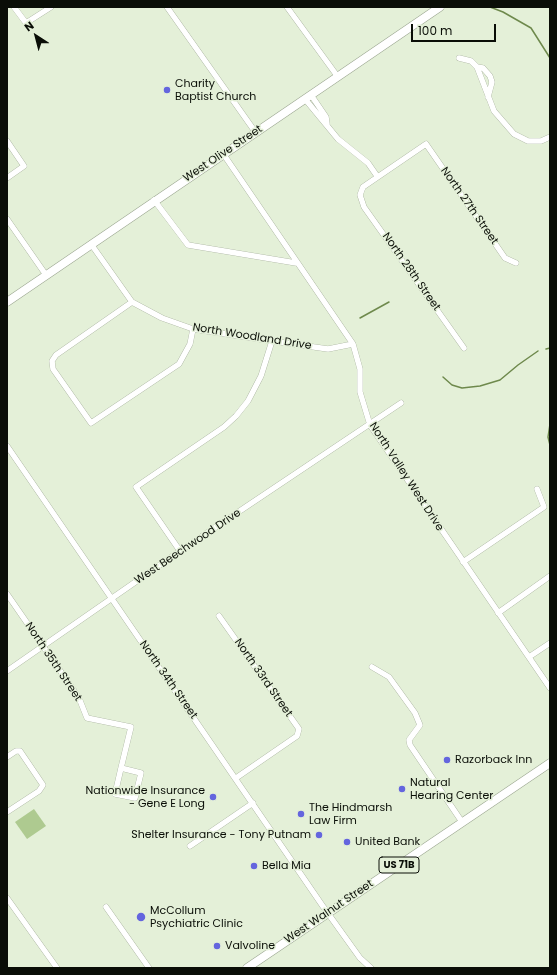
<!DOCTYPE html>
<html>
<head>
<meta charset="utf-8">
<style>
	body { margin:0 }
	#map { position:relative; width:557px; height:975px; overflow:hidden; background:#e4f0d8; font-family:Poppins,sans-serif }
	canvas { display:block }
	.frame { position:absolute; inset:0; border:8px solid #0a0e07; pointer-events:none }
	.north { position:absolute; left:16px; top:16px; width:40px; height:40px; -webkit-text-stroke:3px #e4f0d8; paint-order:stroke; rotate:324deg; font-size:11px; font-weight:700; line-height:16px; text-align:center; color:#0a0e07 }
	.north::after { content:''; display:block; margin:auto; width:14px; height:18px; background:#0a0e07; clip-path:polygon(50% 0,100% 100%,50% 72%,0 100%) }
	.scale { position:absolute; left:411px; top:24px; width:85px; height:18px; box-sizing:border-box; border:2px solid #0a0e07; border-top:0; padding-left:5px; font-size:12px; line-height:14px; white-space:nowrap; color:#0a0e07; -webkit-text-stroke:3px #e4f0d8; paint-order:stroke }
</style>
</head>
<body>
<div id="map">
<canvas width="557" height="975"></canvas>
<div class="frame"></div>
<div class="north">N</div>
<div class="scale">100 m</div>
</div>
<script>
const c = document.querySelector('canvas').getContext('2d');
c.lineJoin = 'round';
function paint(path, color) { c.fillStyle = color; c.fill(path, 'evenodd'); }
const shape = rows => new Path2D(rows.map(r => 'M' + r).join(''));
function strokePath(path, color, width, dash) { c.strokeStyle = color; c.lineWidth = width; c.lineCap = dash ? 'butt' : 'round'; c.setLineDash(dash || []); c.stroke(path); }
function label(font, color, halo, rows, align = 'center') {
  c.font = font + ' Poppins,sans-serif'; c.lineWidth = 3; c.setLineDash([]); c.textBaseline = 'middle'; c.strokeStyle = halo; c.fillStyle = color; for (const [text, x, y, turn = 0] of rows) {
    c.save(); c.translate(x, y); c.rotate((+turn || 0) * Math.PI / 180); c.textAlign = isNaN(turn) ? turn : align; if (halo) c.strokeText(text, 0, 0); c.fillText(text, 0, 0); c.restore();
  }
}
const green = shape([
	[34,809,46,826,27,839,15,822]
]);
const stream = shape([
	[490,7,503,12,531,28,550,58],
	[360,318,389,302],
	[546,349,550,348],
	[443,377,452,385,462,388,480,386,500,380,518,365,538,351],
	[550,424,548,437,550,445]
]);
const street = shape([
	[14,7,26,23,51,7],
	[167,7,256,133],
	[287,7,338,77],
	[459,58,471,61,477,67,494,111,514,134,528,141,541,141,550,137],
	[477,67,483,68,490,76,492,82,488,97],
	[311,95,326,117,327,124],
	[305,99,338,139,368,163,377,176],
	[7,141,24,166,7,178],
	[224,155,353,344,360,369,360,392,370,425,550,688],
	[154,200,188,245,296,263],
	[7,219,46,275],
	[91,244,132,302,162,318,193,329,272,341,328,349,353,344],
	[132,302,56,355,52,361,53,369,91,423,179,364,190,344,193,329],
	[464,348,364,207,360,195,363,187,426,144,505,258,516,263],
	[7,446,322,905,360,958,371,968],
	[180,551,136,487,224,427,236,416,248,401,261,376,272,341],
	[463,562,544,507,537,489],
	[7,594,79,698,87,718,131,727,121,768,115,794,135,798,141,773,121,768],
	[498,613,550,576],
	[219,616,299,729,297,736,236,778],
	[529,657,550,643],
	[372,667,389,677,415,713,420,725,409,740,410,745,462,822],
	[7,671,180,551,401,403],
	[7,757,16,751,20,751,43,785,39,791,7,812],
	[190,846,253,803],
	[7,898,57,968],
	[106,907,149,968]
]);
const secondary = shape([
	[7,302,440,7]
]);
const primary = shape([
	[247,968,550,763]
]);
const markers = [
	[167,90,4,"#6465de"],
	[447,760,4,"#6465de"],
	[402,789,4,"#6465de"],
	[213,797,4,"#6465de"],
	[301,814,4,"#6465de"],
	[319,835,4,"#6465de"],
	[347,842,4,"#6465de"],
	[254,866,4,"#6465de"],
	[141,917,5,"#6465de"],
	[217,946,4,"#6465de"]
];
const shields = [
	[399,865,40]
];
const shieldNames = [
	["US 71B",399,865]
];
const poiNames = [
	["Charity",175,84],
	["Baptist Church",175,97],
	["Razorback Inn",455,760],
	["Natural",410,783],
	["Hearing Center",410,796],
	["Nationwide Insurance",205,791,"right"],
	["- Gene E Long",205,804,"right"],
	["The Hindmarsh",309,808],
	["Law Firm",309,821],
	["Shelter Insurance - Tony Putnam",311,835,"right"],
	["United Bank",355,842],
	["Bella Mia",262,866],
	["McCollum",150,911],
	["Psychiatric Clinic",150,924],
	["Valvoline",225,946]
];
const streetNames = [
	["West Olive Street",223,154,-34],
	["North 27th Street",469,206,55],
	["North 28th Street",411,272,55],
	["North Woodland Drive",252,337,9],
	["North Valley West Drive",406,477,57],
	["West Beechwood Drive",188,547,-34],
	["North 35th Street",53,662,56],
	["North 33rd Street",263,678,55],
	["North 34th Street",168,680,55],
	["West Walnut Street",329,912,-34]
];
paint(green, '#aeca90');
strokePath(stream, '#6e894c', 1.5);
strokePath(street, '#9ba690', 6);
strokePath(secondary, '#9ba690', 9);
strokePath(primary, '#9ba690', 9);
strokePath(street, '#fff', 5.5);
strokePath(secondary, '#fff', 8);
strokePath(primary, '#fff', 8);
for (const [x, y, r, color] of markers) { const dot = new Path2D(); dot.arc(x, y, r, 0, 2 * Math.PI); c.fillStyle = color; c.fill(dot); strokePath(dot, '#e4f0d8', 1.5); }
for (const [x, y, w] of shields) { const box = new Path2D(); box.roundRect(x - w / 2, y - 8, w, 16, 3); c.fillStyle = '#e4f0d8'; c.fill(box); strokePath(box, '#0a0e07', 1); }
label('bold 10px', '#0a0e07', null, shieldNames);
label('11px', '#0a0e07', '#e4f0d8', poiNames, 'left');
label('11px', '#0a0e07', '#e4f0d8', streetNames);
</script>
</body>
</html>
